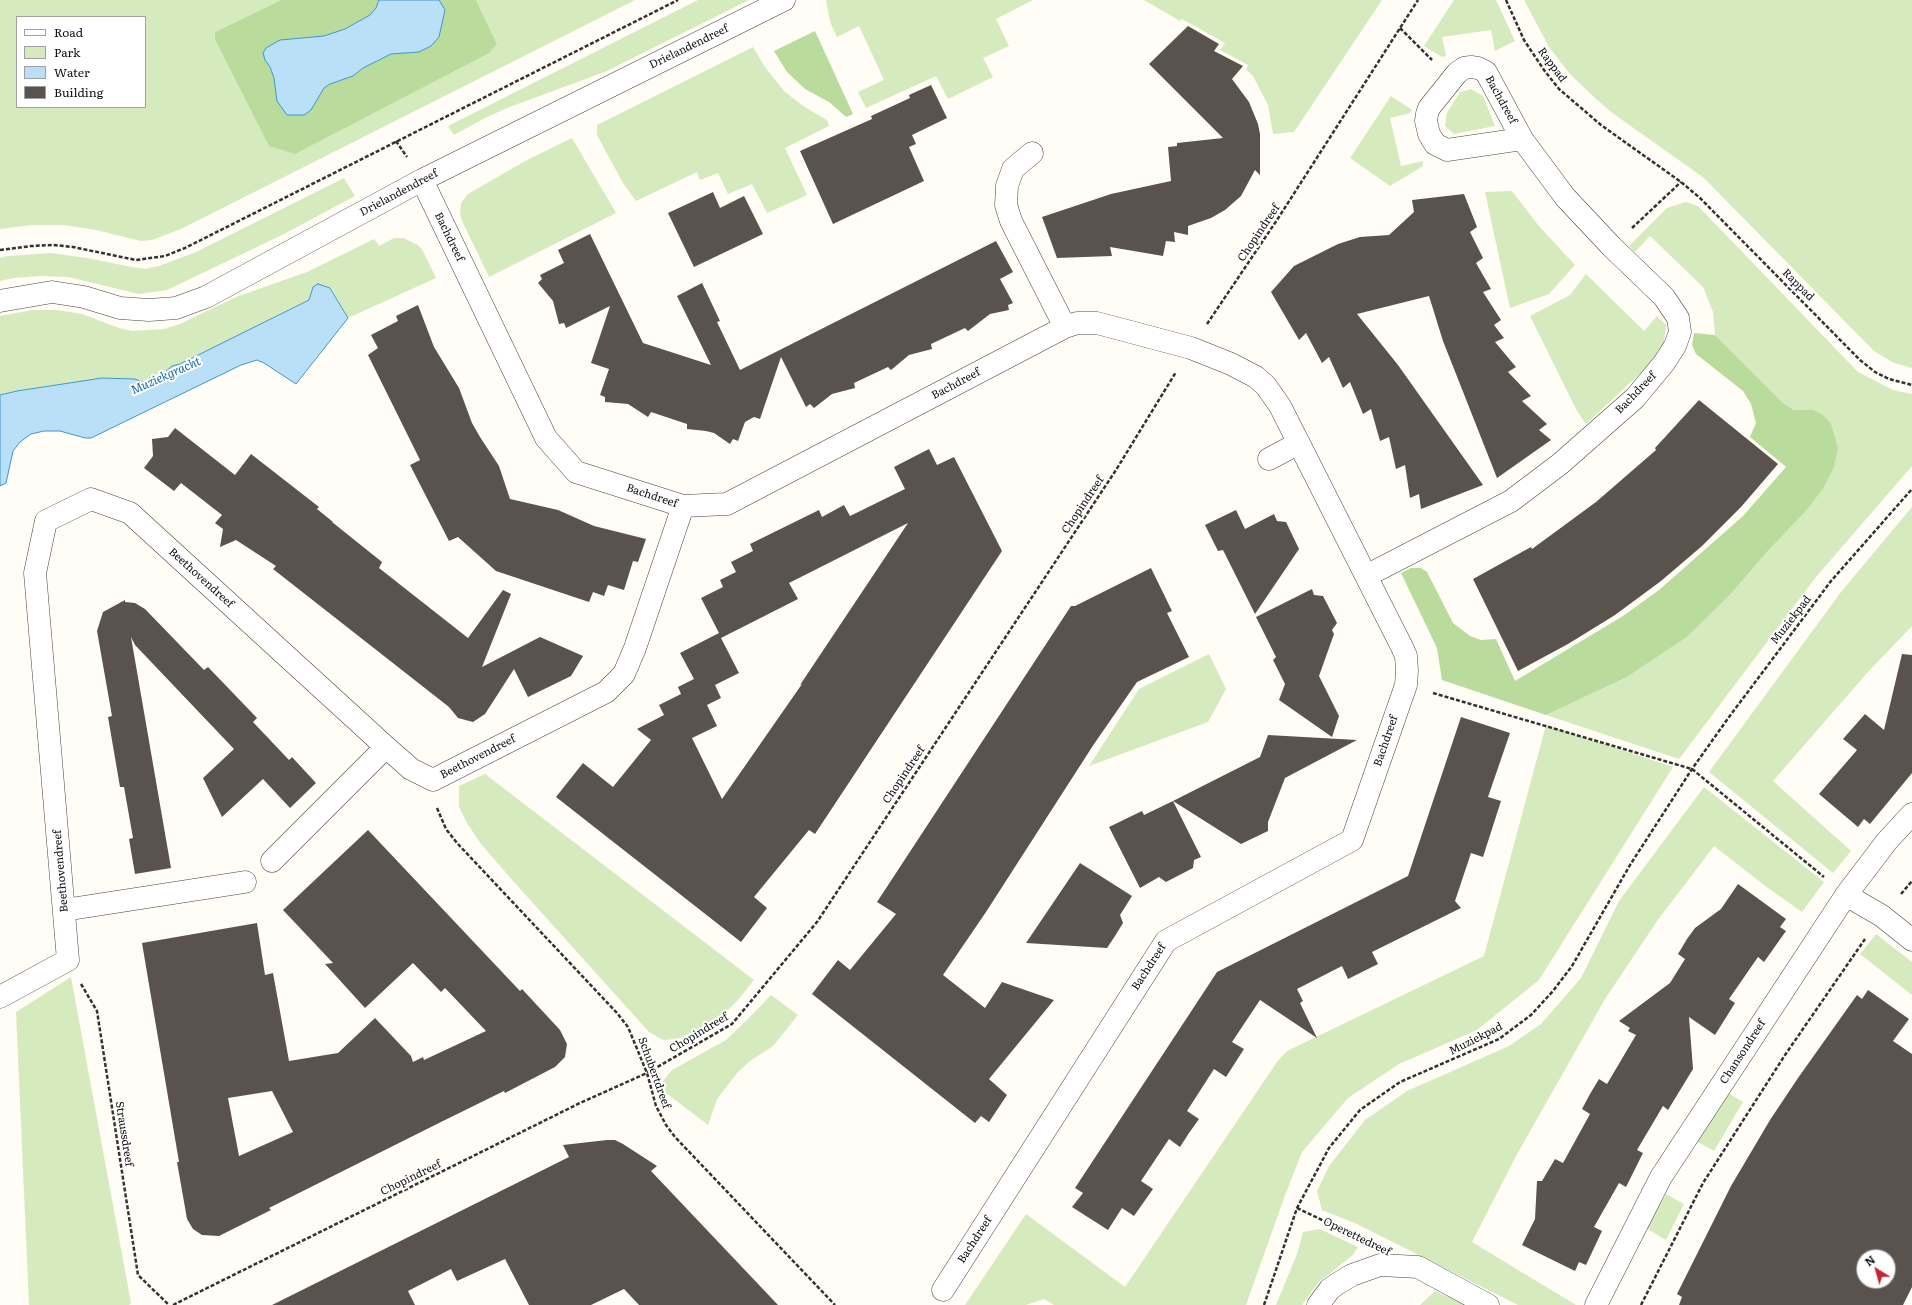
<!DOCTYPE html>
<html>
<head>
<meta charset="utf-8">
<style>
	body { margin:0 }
	#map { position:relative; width:1912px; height:1305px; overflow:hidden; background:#fffdf5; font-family:Literata,serif }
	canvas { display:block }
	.legend { position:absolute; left:16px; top:16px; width:130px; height:92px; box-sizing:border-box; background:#fff; border:1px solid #a0a0a0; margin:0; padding:5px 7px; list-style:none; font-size:12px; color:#111 }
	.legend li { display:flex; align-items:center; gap:8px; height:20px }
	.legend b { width:20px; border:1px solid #a0a0a0 }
	.north { position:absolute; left:1856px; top:1249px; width:40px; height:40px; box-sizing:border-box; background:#fff; border:1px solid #a0a0a0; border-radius:50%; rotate:323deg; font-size:11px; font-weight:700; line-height:16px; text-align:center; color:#111 }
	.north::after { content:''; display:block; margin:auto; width:14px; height:18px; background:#c4262e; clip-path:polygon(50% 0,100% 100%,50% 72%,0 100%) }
</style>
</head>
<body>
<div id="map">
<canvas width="1912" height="1305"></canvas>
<ul class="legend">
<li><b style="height:5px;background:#fff"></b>Road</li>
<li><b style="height:11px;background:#d5ebbd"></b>Park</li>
<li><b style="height:11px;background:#b9e0f7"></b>Water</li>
<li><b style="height:11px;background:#5a524d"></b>Building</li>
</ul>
<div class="north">N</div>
</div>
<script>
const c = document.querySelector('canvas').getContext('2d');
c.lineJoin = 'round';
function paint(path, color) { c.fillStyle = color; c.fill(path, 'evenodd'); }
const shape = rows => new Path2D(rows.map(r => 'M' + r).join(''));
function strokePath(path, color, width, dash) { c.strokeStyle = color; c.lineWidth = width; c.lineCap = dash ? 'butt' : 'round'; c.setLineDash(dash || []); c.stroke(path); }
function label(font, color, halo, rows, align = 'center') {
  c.font = font + ' Literata,serif'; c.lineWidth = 4; c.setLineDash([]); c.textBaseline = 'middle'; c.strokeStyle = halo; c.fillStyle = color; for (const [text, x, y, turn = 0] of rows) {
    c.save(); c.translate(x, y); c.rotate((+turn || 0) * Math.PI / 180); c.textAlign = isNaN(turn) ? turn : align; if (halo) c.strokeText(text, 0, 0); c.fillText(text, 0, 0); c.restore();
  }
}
const green = shape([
	[0,0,281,0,215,32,497,44,476,0,635,0,181,229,152,240,141,241,96,230,64,225,32,225,0,229],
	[17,17,145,17,145,107,17,107],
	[698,0,749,0,607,71,507,108,485,118,454,135,448,126],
	[826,0,1033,0,996,19,1009,46,983,58,993,77,948,99,936,76,866,108,858,92,884,80,859,26,837,37,830,22],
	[1144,0,1382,0,1294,132,1273,134,1268,105,1253,76,1246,69,1248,65,1220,50,1225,43,1182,19,1180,21],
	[1454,0,1496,0,1515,41,1495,51,1491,30,1442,37,1446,56,1442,57,1424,46],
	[1524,0,1912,0,1912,368,1894,363,1874,351,1704,178,1611,112,1593,96,1569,73,1549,47],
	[753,47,765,67,784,91,803,106,827,120,829,126,785,148,807,195,767,213,752,184,728,194,718,173,700,180,697,172,636,201,623,183,597,135,597,125],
	[1471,89,1483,96,1495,126,1454,134,1445,126,1447,113,1460,92],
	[1391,96,1412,110,1410,113,1390,118,1401,166,1423,161,1423,166,1390,186,1350,158],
	[572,138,616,213,489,277,463,223,460,214,461,203,468,194,527,160],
	[344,178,355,196,284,234,167,290,139,294,68,277,41,276,13,278,0,281,0,258,8,256,51,253,87,258,132,267,145,269,159,266,196,252],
	[1512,191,1538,225,1575,265,1549,294,1510,308,1485,192],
	[1686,202,1698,206,1858,372,1893,390,1912,394,1912,466,1816,577,1679,759,1546,715,1627,677,1687,637,1728,597,1767,552,1806,511,1823,489,1813,410,1794,410,1783,403,1715,335,1713,312,1703,287,1650,236,1635,252,1629,246,1667,208],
	[394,238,403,238,418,245,423,251,436,278,348,318,331,288,313,287,309,300,180,364,172,366,156,380,143,382,135,379,102,378,17,391,0,395,0,316,32,310,57,310,82,314,119,328,132,331,164,329,180,324,236,297,307,272,374,239,379,246],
	[1586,274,1644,331,1657,316,1666,325,1663,352,1586,424,1577,411,1530,316,1570,295],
	[1912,507,1912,626,1867,673,1773,781,1851,851,1833,873,1709,772,1841,592],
	[1209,654,1226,689,1208,722,1089,766,1139,689],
	[1546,725,1673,767,1539,980,1477,1030,1399,1064,1348,1098,1302,1152,1284,1198,1246,1305,1054,1305,1044,1299,1026,1305,965,1305,1026,1214,1125,1287,1277,1062,1287,1051,1484,956],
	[485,774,754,980,737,1001,717,1021,677,1039,663,1040,649,1032,514,882,481,844,467,823,459,807,459,786],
	[1704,787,1824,882,1802,912,1768,888,1714,846,1657,921,1605,999,1516,1156,1472,1242,1576,1305,1518,1305,1357,1224,1322,1210,1317,1191,1329,1166,1365,1120,1407,1091,1509,1046,1541,1024,1581,978,1619,901],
	[1876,934,1912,962,1912,995,1860,954],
	[71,977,131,1303,129,1305,29,1305,16,1012],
	[771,995,798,1015,773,1046,750,1061,738,1072,717,1099,708,1125,666,1093,663,1081,672,1070,726,1040,748,1019],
	[1725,1091,1743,1102,1714,1151,1696,1141],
	[1666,1194,1684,1204,1666,1240,1646,1228],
	[1320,1229,1358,1247,1353,1255,1318,1283,1302,1305,1276,1305,1297,1254,1303,1232],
	[1435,1291,1464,1304,1464,1305,1420,1305]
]);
const forest = shape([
	[281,0,379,0,376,8,370,15,345,29,324,36,280,40,266,48,263,53,265,60,270,67,274,78,277,101,287,115,304,115,311,110,324,88,330,84,353,76,363,68,391,54,419,52,431,46,445,10,439,0,476,0,497,44,489,53,295,154,269,146,215,39,215,32],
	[815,31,853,114,846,117,829,102,805,89,787,72,774,51],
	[1694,333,1715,335,1783,403,1794,410,1813,410,1823,415,1831,424,1838,448,1834,467,1823,489,1806,511,1767,552,1728,597,1687,637,1627,677,1546,715,1442,680,1437,648,1401,573,1411,568,1421,568,1427,572,1453,623,1470,636,1481,640,1496,639,1515,681,1623,616,1659,590,1743,516,1786,467,1750,437,1756,423,1751,404,1743,391,1696,354,1692,345]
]);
const water = shape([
	[379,0,439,0,445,10,439,37,431,46,419,52,391,54,363,68,353,76,330,84,324,88,311,110,304,115,287,115,277,101,274,78,270,67,265,60,263,53,266,48,280,40,324,36,345,29,370,15,376,8,379,0],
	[318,284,330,288,348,318,296,384,264,363,257,360,241,365,91,438,85,438,60,431,44,431,31,434,20,442,13,451,6,483,0,486,0,395,17,391,102,378,135,379,143,382,156,380,172,366,180,364,309,300,313,287,318,284]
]);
const building = shape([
	[1188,26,1219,44,1214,51,1243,66,1232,79,1249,102,1258,124,1260,134,1260,175,1255,170,1241,196,1225,210,1211,218,1188,226,1188,235,1174,232,1175,242,1166,241,1163,256,1110,247,1112,256,1057,258,1042,217,1111,194,1171,181,1168,147,1177,146,1177,143,1223,138,1149,64],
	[931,85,947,118,912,135,916,144,909,147,924,181,833,224,800,151,872,119,871,116,910,98,909,95],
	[713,192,720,208,744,196,763,234,694,267,668,213],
	[1464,194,1477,227,1470,232,1483,258,1476,263,1491,289,1483,292,1501,320,1494,325,1504,338,1495,342,1516,367,1508,372,1531,396,1522,401,1547,424,1539,430,1551,440,1497,478,1443,341,1429,296,1357,314,1398,365,1483,485,1421,509,1419,494,1410,498,1405,465,1396,469,1389,437,1380,441,1371,409,1363,414,1350,382,1343,388,1329,357,1322,363,1306,333,1299,340,1271,292,1294,266,1338,244,1360,237,1389,235,1414,212,1412,200],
	[590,234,643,343,711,365,677,296,702,283,720,321,717,322,740,370,996,241,1013,272,1000,279,1013,303,1008,305,1009,310,990,314,968,331,965,328,931,344,932,349,909,355,891,370,888,367,854,383,855,388,832,394,814,408,810,404,806,407,781,357,760,419,754,417,745,422,738,441,733,439,730,444,714,433,706,431,687,429,687,424,651,412,648,417,628,404,605,402,605,397,600,395,609,369,591,363,610,306,566,328,564,323,559,324,553,301,538,283,542,279,540,275,564,263,558,250],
	[418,305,434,347,459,388,472,423,480,437,499,466,510,499,558,510,594,526,646,539,638,562,633,561,624,590,608,585,604,596,593,592,589,602,496,571,458,537,449,541,410,465,420,460,368,355,378,348,371,335,398,321,396,316],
	[1699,400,1778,464,1741,507,1702,546,1661,581,1615,615,1568,644,1518,671,1473,579,1531,547,1532,549,1596,502,1656,450,1655,448],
	[175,428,235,475,251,454,319,507,317,509,333,522,332,522,382,562,379,568,468,638,503,590,511,594,482,667,540,637,583,656,571,676,528,697,514,669,485,714,473,722,458,718,449,707,273,569,276,566,236,540,220,547,223,529,215,523,222,515,181,483,174,491,144,468,153,456,152,439,168,437],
	[929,449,937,465,954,457,1002,551,815,834,809,830,754,897,767,908,741,942,556,797,583,763,613,787,651,740,637,729,664,715,659,705,681,694,678,687,694,679,680,653,719,633,701,598,723,587,720,580,736,572,731,562,753,551,750,544,819,510,822,517,844,505,850,516,905,489,894,467],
	[908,523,800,685,802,684,722,799,692,738,717,726,707,705,721,698,715,685,739,673,721,638,798,599,789,583],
	[1236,510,1245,529,1274,514,1277,521,1286,522,1299,549,1255,614,1223,550,1218,551,1205,525],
	[1151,568,1172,611,1167,613,1189,657,1137,682,1094,744,986,912,943,975,985,1008,1002,982,1054,1000,989,1079,1007,1095,989,1122,981,1116,975,1123,812,994,838,960,850,970,896,914,877,902,1071,606,1075,606],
	[1312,589,1314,595,1323,596,1337,623,1332,630,1334,634,1319,676,1339,716,1332,737,1279,700,1285,684,1273,660,1276,657,1256,617],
	[125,600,125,602,135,603,145,609,204,670,208,667,257,718,253,722,289,760,292,757,316,783,290,808,263,779,222,817,203,778,234,749,135,645,131,637,171,868,135,874,129,839,133,838,124,787,120,787,108,717,112,716,97,631,103,612],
	[1902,654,1912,655,1912,773,1870,824,1864,819,1858,827,1819,794,1857,750,1843,739,1865,714,1884,730],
	[1461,717,1510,733,1488,797,1501,801,1483,857,1471,853,1455,901,1461,908,1372,952,1378,964,1348,979,1342,966,1297,989,1303,1001,1300,1003,1317,1038,1260,1000,1232,1042,1244,1049,1226,1077,1214,1069,1187,1111,1199,1119,1189,1133,1180,1147,1169,1139,1141,1181,1153,1189,1134,1216,1122,1208,1108,1230,1072,1207,1083,1193,1075,1188,1217,972,1408,876],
	[1268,735,1357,740,1285,778,1268,822,1268,831,1241,844,1173,801,1260,757],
	[1173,801,1201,857,1194,860,1193,868,1166,882,1159,877,1140,888,1109,827,1142,811,1144,815],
	[368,830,520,991,522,989,560,1030,567,1044,565,1057,555,1067,505,1093,504,1091,443,1121,269,1208,271,1210,219,1236,202,1235,193,1229,187,1219,177,1162,179,1162,142,943,257,923,265,975,273,973,289,1061,338,1053,375,1018,411,1056,413,1062,423,1057,424,1060,486,1031,445,988,441,992,413,963,365,1008,325,964,333,963,283,910],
	[272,1091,293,1132,239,1156,228,1098],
	[1080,863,1132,896,1120,915,1123,923,1115,936,1107,948,1026,943],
	[1738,884,1786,919,1780,927,1786,931,1764,962,1758,957,1729,999,1735,1003,1715,1035,1689,1017,1693,1069,1668,1110,1663,1106,1637,1150,1643,1153,1626,1187,1619,1183,1594,1227,1602,1231,1586,1265,1579,1262,1575,1271,1522,1245,1535,1219,1537,1181,1542,1181,1555,1159,1563,1163,1590,1114,1582,1109,1590,1094,1599,1079,1607,1084,1636,1035,1628,1031,1630,1028,1619,1021,1670,983,1685,959,1678,954,1687,939,1695,928,1721,909],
	[1868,990,1909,1019,1893,1041,1912,1054,1912,1287,1903,1305,1679,1305,1682,1297,1677,1294,1731,1186,1770,1120,1798,1078,1857,995,1862,999],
	[1864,1257,1888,1257,1888,1281,1864,1281],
	[607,1140,615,1140,623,1144,657,1166,651,1171,778,1305,639,1305,624,1289,591,1305,529,1305,505,1259,457,1281,451,1269,408,1291,415,1305,272,1305,569,1157,563,1145]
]);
const path = shape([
	[1506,0,1524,40,1544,70,1559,89,1601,125,1681,182,1700,198,1860,360,1875,372,1889,379,1912,385],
	[1400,28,1432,60],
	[396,141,407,157],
	[1632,228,1681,182],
	[0,250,31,246,54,245,73,247,136,260,165,256,185,248,678,0],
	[1207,324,1277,220,1418,0],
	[1433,693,1692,769,1824,877],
	[437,808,446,829,457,843,617,1013,628,1027,647,1073,656,1106,666,1125,675,1137,835,1305],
	[1901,894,1912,881],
	[81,984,97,1011,138,1275,169,1305],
	[1297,1208,1364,1240],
	[173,1305,580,1103,647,1073,732,1024,817,922,1116,470,1176,372],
	[1264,1305,1297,1208,1329,1148,1360,1110,1400,1082,1499,1039,1531,1015,1553,991,1572,966,1630,865,1692,769,1729,717,1831,581,1912,489],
	[1641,1305,1703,1183,1785,1055,1865,939]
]);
const minor = shape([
	[1032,153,1013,169,1007,186,1006,205,1011,221,1065,327],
	[422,180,546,438,576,472,683,506,727,504,1065,327,1077,323,1097,323,1191,348,1231,364,1256,377,1266,386,1280,406,1402,647,1406,656,1407,670,1406,685,1352,840,1166,941,943,1290],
	[0,301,52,292,84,297,120,308,149,310,176,308,206,297,422,180,784,0],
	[1269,459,1299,443],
	[1366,576,1511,501,1560,464,1635,398,1664,363,1675,346,1680,332,1678,318,1664,297,1612,247,1565,197,1522,139,1486,72,1478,68,1471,67,1464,68,1457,73,1429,108,1427,114,1426,121,1429,134,1435,144,1447,150,1522,139],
	[272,861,386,747],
	[1846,895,1882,916,1912,940],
	[64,910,245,882],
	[0,997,68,960,35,573,46,521,91,499,130,513,386,747,411,769,433,780,606,692,624,674,635,648,683,506],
	[1318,1305,1330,1289,1337,1284,1352,1275,1380,1265,1418,1267,1488,1305],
	[1596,1305,1661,1177,1846,895,1887,841,1912,814]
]);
const streetNames = [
	["Drielandendreef",689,47,-26],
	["Rappad",1552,65,53],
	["Bachdreef",1501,100,61],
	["Drielandendreef",399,193,-28],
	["Chopindreef",1259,233,-56],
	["Bachdreef",449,237,64],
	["Rappad",1798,285,45],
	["Bachdreef",956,384,-28],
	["Bachdreef",1636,393,-46],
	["Bachdreef",652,496,18],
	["Chopindreef",1083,505,-56],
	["Beethovendreef",201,578,42],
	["Muziekpad",1791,620,-52],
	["Bachdreef",1386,741,-71],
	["Beethovendreef",478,757,-27],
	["Chopindreef",904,775,-56],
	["Beethovendreef",61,871,-95],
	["Bachdreef",1149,967,-57],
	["Chopindreef",699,1033,-31],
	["Muziekpad",1476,1039,-27],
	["Chansondreef",1743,1052,-57],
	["Schubertdreef",654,1073,70],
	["Straussdreef",124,1134,81],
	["Chopindreef",411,1178,-26],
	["Operettedreef",1357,1237,26],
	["Bachdreef",975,1240,-57]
];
const waterNames = [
	["Muziekgracht",166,376,-24]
];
paint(green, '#d5ebbd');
paint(forest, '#b9dc9c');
paint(water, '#b9e0f7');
strokePath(water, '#3f96cf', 1);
paint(building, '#5a524d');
strokePath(minor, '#444', 23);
strokePath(path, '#333', 2.5, [4, 2]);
strokePath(minor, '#fff', 22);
label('11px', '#111', '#fff', streetNames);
label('italic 12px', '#1768a6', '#fff', waterNames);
</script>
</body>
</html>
